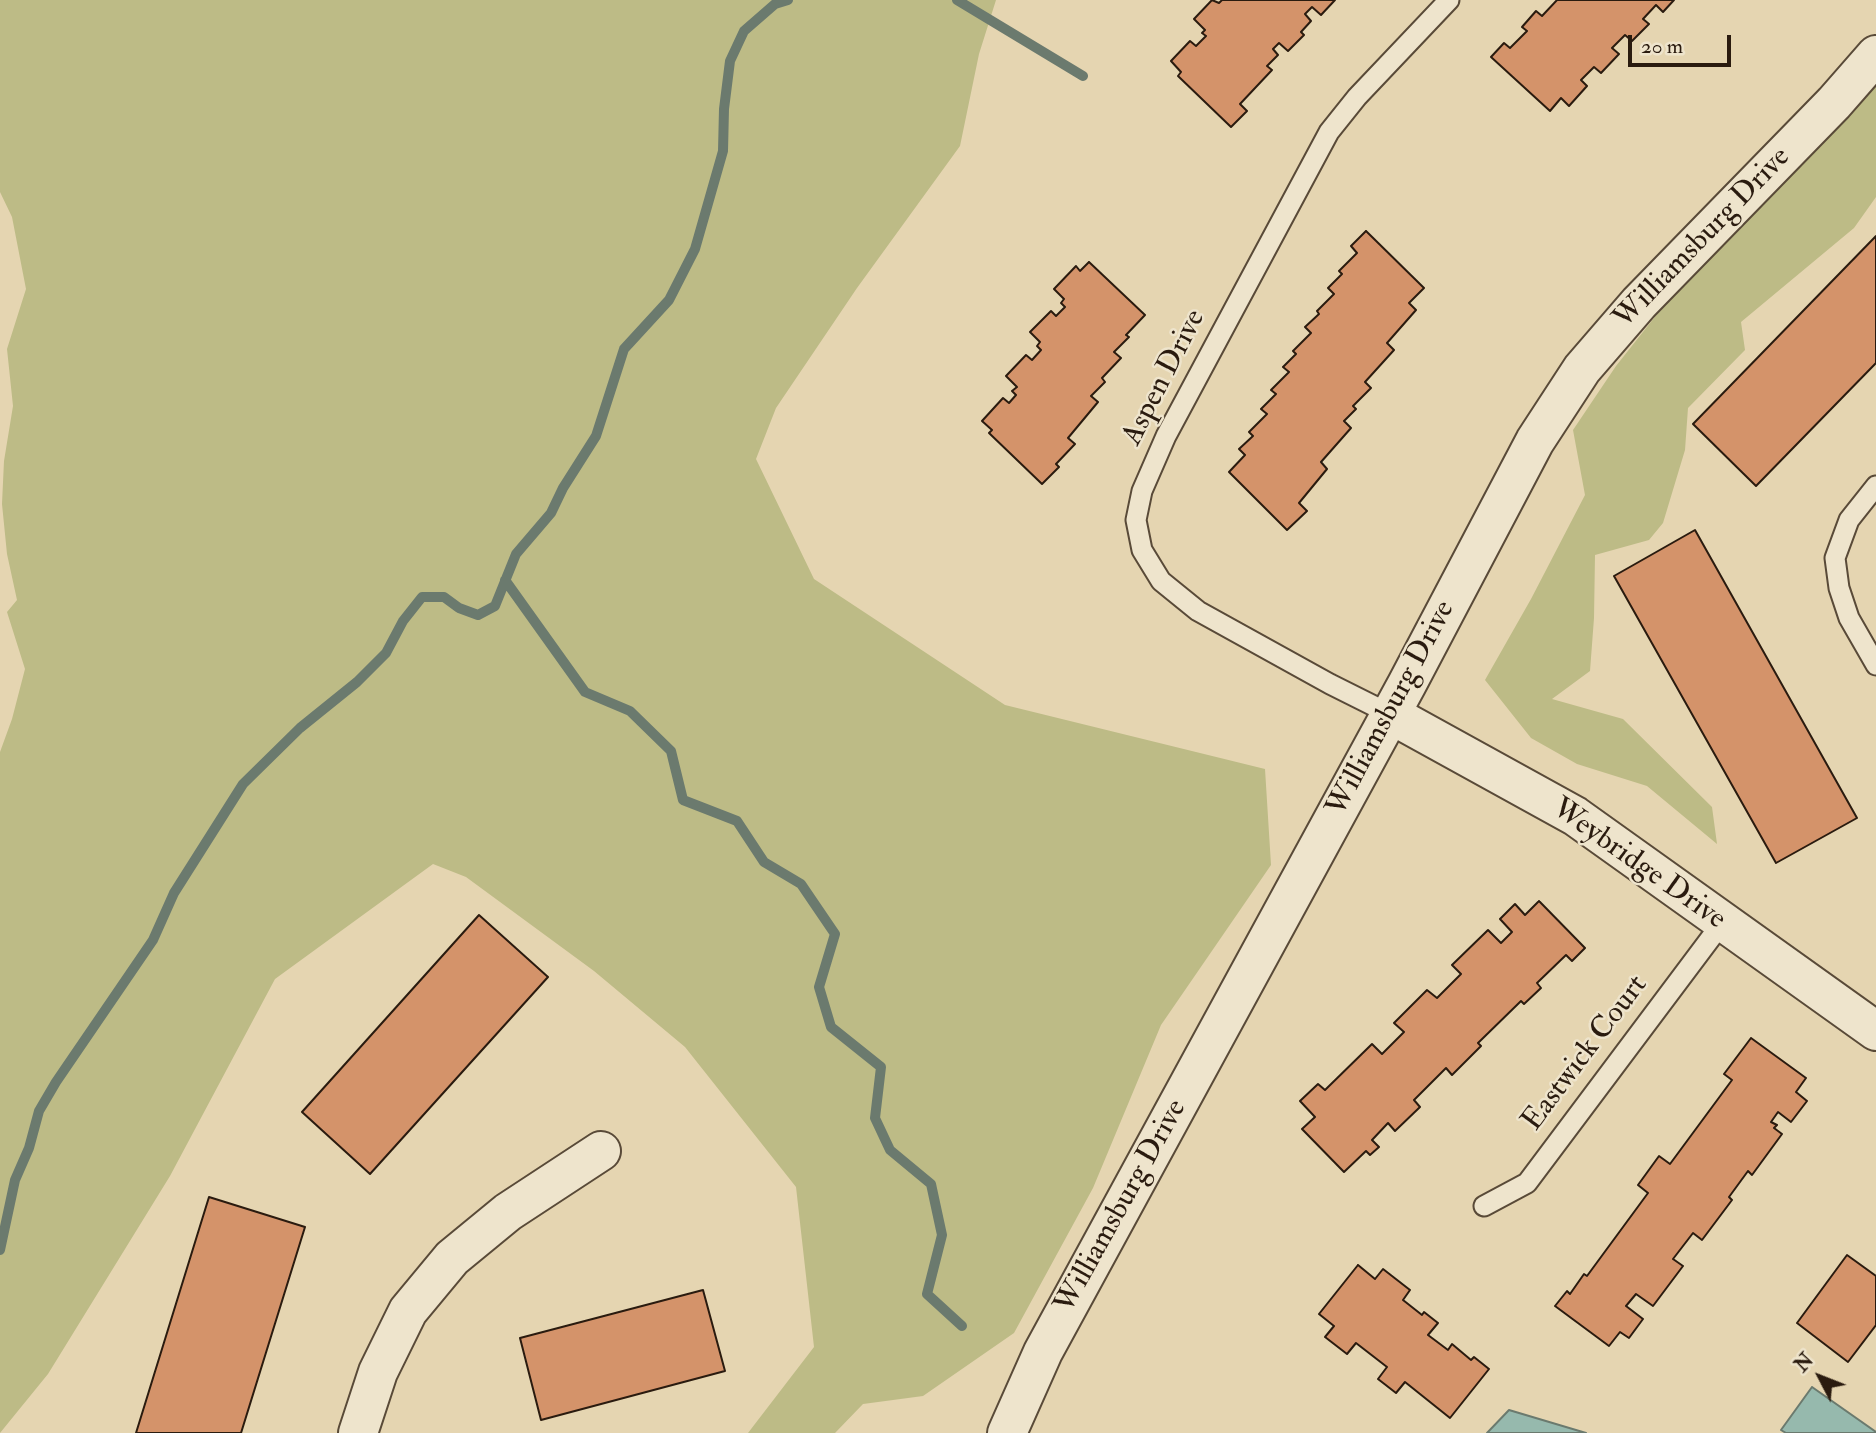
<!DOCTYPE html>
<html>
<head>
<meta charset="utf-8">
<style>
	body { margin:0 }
	#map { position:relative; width:1876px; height:1433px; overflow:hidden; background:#e5d5b1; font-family:"IM FELL Double Pica",serif }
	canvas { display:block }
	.north { position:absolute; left:1785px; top:1342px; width:70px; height:70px; -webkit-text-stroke:5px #eee4cc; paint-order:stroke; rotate:312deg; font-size:19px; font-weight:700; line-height:28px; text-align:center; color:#2a1b0f }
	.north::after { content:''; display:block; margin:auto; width:24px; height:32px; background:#2a1b0f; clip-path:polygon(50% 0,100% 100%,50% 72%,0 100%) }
	.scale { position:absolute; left:1628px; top:35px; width:103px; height:32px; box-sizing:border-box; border:4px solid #2a1b0f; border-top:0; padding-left:9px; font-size:21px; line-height:24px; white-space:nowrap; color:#2a1b0f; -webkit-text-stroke:5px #eee4cc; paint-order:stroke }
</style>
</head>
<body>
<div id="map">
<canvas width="1876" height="1433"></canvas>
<div class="north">N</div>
<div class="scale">20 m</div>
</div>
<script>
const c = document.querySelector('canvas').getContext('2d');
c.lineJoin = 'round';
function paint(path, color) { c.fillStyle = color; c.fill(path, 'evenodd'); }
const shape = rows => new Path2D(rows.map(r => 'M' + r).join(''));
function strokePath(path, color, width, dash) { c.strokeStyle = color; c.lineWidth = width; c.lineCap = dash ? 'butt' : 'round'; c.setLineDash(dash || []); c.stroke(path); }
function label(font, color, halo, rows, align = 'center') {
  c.font = font + ' "IM FELL Double Pica",serif'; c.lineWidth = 5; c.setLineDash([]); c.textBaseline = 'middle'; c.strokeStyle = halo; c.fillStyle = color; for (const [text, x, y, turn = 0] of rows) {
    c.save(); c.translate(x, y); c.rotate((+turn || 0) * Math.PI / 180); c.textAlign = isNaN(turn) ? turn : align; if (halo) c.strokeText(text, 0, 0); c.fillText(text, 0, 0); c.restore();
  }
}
const green = shape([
	[0,0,996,0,979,54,960,146,857,288,776,408,756,459,814,579,1005,705,1265,769,1271,865,1161,1025,1093,1188,1014,1333,923,1396,863,1404,835,1433,748,1433,814,1347,796,1187,685,1047,594,971,466,877,433,864,275,979,170,1176,48,1374,0,1433,0,752,12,719,25,669,7,612,17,600,7,554,2,504,4,461,13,406,7,349,26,289,12,217,0,192],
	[1876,84,1876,197,1854,228,1741,322,1745,350,1688,408,1685,450,1663,523,1649,540,1595,555,1594,618,1590,671,1552,699,1623,719,1712,807,1717,844,1647,786,1577,764,1531,738,1485,680,1531,599,1585,495,1573,430,1616,366,1677,289]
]);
const water = shape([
	[1812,1387,1876,1432,1876,1433,1786,1433,1781,1430,1812,1387],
	[1509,1410,1586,1433,1487,1433,1509,1410]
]);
const stream = shape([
	[957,0,1083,76],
	[505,580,585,692,630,711,671,751,683,800,737,821,764,862,801,884,835,934,819,987,831,1027,881,1067,875,1118,890,1150,931,1184,942,1235,927,1294,962,1326],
	[0,1250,15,1180,29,1148,39,1111,56,1082,153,940,174,893,243,784,300,728,357,682,386,653,403,621,422,597,444,597,459,608,478,615,495,606,516,554,551,513,563,488,596,436,624,349,669,300,695,249,723,151,724,109,730,61,744,31,775,4,788,0]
]);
const building = shape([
	[1212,0,1219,3,1222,0,1335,0,1321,15,1312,7,1305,14,1311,21,1301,32,1304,35,1288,51,1279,43,1273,49,1278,55,1267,66,1272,70,1240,104,1247,111,1231,127,1178,76,1181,72,1171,61,1190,41,1196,46,1206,36,1202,33,1205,30,1194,19,1212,0],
	[1557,0,1674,0,1663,12,1656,5,1643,19,1649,24,1632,41,1625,35,1612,48,1619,54,1601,73,1594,67,1581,80,1587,86,1569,106,1561,98,1550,111,1491,57,1504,43,1510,48,1527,31,1522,27,1536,11,1542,16,1557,0],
	[1366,231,1424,288,1409,303,1416,310,1387,343,1394,350,1365,382,1371,388,1353,406,1356,409,1344,421,1351,428,1321,462,1327,469,1299,503,1307,511,1287,530,1229,472,1245,455,1239,449,1253,436,1249,432,1267,414,1261,409,1276,394,1271,390,1289,372,1283,367,1296,354,1293,351,1311,333,1305,327,1319,314,1317,311,1334,294,1328,288,1342,274,1339,271,1357,253,1351,246,1366,231],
	[1876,236,1876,363,1756,486,1693,424,1876,236],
	[1089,262,1145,315,1126,335,1129,337,1114,352,1121,358,1102,378,1105,382,1091,396,1098,402,1068,438,1075,444,1056,464,1059,467,1042,484,989,433,992,430,982,421,1003,398,1009,403,1016,395,1012,391,1017,387,1006,376,1026,355,1032,360,1041,350,1037,346,1040,342,1030,332,1051,311,1056,316,1065,307,1061,303,1064,299,1054,289,1076,266,1080,271,1089,262],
	[1695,530,1857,818,1776,863,1614,576,1695,530],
	[1539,901,1585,948,1572,961,1566,955,1537,983,1541,988,1524,1004,1521,1001,1478,1043,1481,1046,1452,1075,1446,1068,1414,1100,1420,1107,1395,1131,1388,1123,1372,1140,1379,1147,1370,1155,1366,1151,1344,1172,1302,1129,1315,1117,1300,1101,1318,1084,1325,1090,1372,1044,1382,1054,1404,1032,1394,1023,1427,990,1437,998,1461,974,1452,965,1488,930,1501,943,1512,932,1500,919,1515,904,1525,915,1539,901],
	[479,915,548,977,370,1174,302,1112,479,915],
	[1751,1038,1806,1078,1796,1092,1807,1101,1791,1122,1778,1112,1771,1122,1777,1125,1774,1128,1782,1134,1752,1175,1748,1171,1729,1197,1732,1200,1702,1240,1693,1233,1673,1259,1683,1266,1653,1306,1636,1294,1626,1306,1643,1319,1629,1338,1620,1332,1609,1346,1555,1306,1567,1291,1570,1294,1584,1274,1587,1276,1648,1193,1638,1185,1659,1156,1670,1164,1732,1080,1724,1074,1751,1038],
	[209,1197,305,1227,241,1433,136,1433,209,1197],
	[1847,1255,1876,1276,1876,1325,1848,1362,1797,1323,1847,1255],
	[1358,1265,1375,1279,1383,1269,1410,1290,1403,1300,1422,1315,1424,1312,1438,1323,1428,1335,1448,1350,1452,1344,1471,1360,1474,1357,1489,1369,1450,1418,1405,1382,1396,1393,1378,1379,1387,1367,1356,1343,1347,1354,1325,1337,1334,1326,1319,1314,1358,1265],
	[703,1290,725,1371,541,1420,520,1338,703,1290]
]);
const lane = shape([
	[1876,486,1849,520,1835,558,1839,588,1849,618,1876,665],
	[1390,714,1330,684,1198,611,1161,581,1142,550,1136,520,1142,491,1166,436,1329,132,1357,97,1449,0],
	[1484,1206,1527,1183,1722,923]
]);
const street = shape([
	[1390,714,1575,816,1876,1031],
	[358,1433,378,1372,408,1311,452,1258,508,1212,601,1151],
	[1007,1433,1043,1352,1407,684,1535,441,1582,369,1639,303,1834,103,1876,55]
]);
const streetNames = [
	["Williamsburg Drive",1703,239,-46],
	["Aspen Drive",1165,378,-63],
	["Williamsburg Drive",1392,709,-62],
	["Weybridge Drive",1638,865,35],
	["Eastwick Court",1586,1054,-53],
	["Williamsburg Drive",1122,1207,-61]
];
paint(green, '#bdbb86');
paint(water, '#96b9ad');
strokePath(water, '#6b7a6e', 2);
strokePath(stream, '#6b7a6e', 10);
paint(building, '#d4936a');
strokePath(building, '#2a1b0f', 2);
strokePath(lane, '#594a38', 23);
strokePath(street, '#594a38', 42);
strokePath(lane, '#eee4cc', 19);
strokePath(street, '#eee4cc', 38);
label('30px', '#2a1b0f', '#eee4cc', streetNames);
</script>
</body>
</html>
